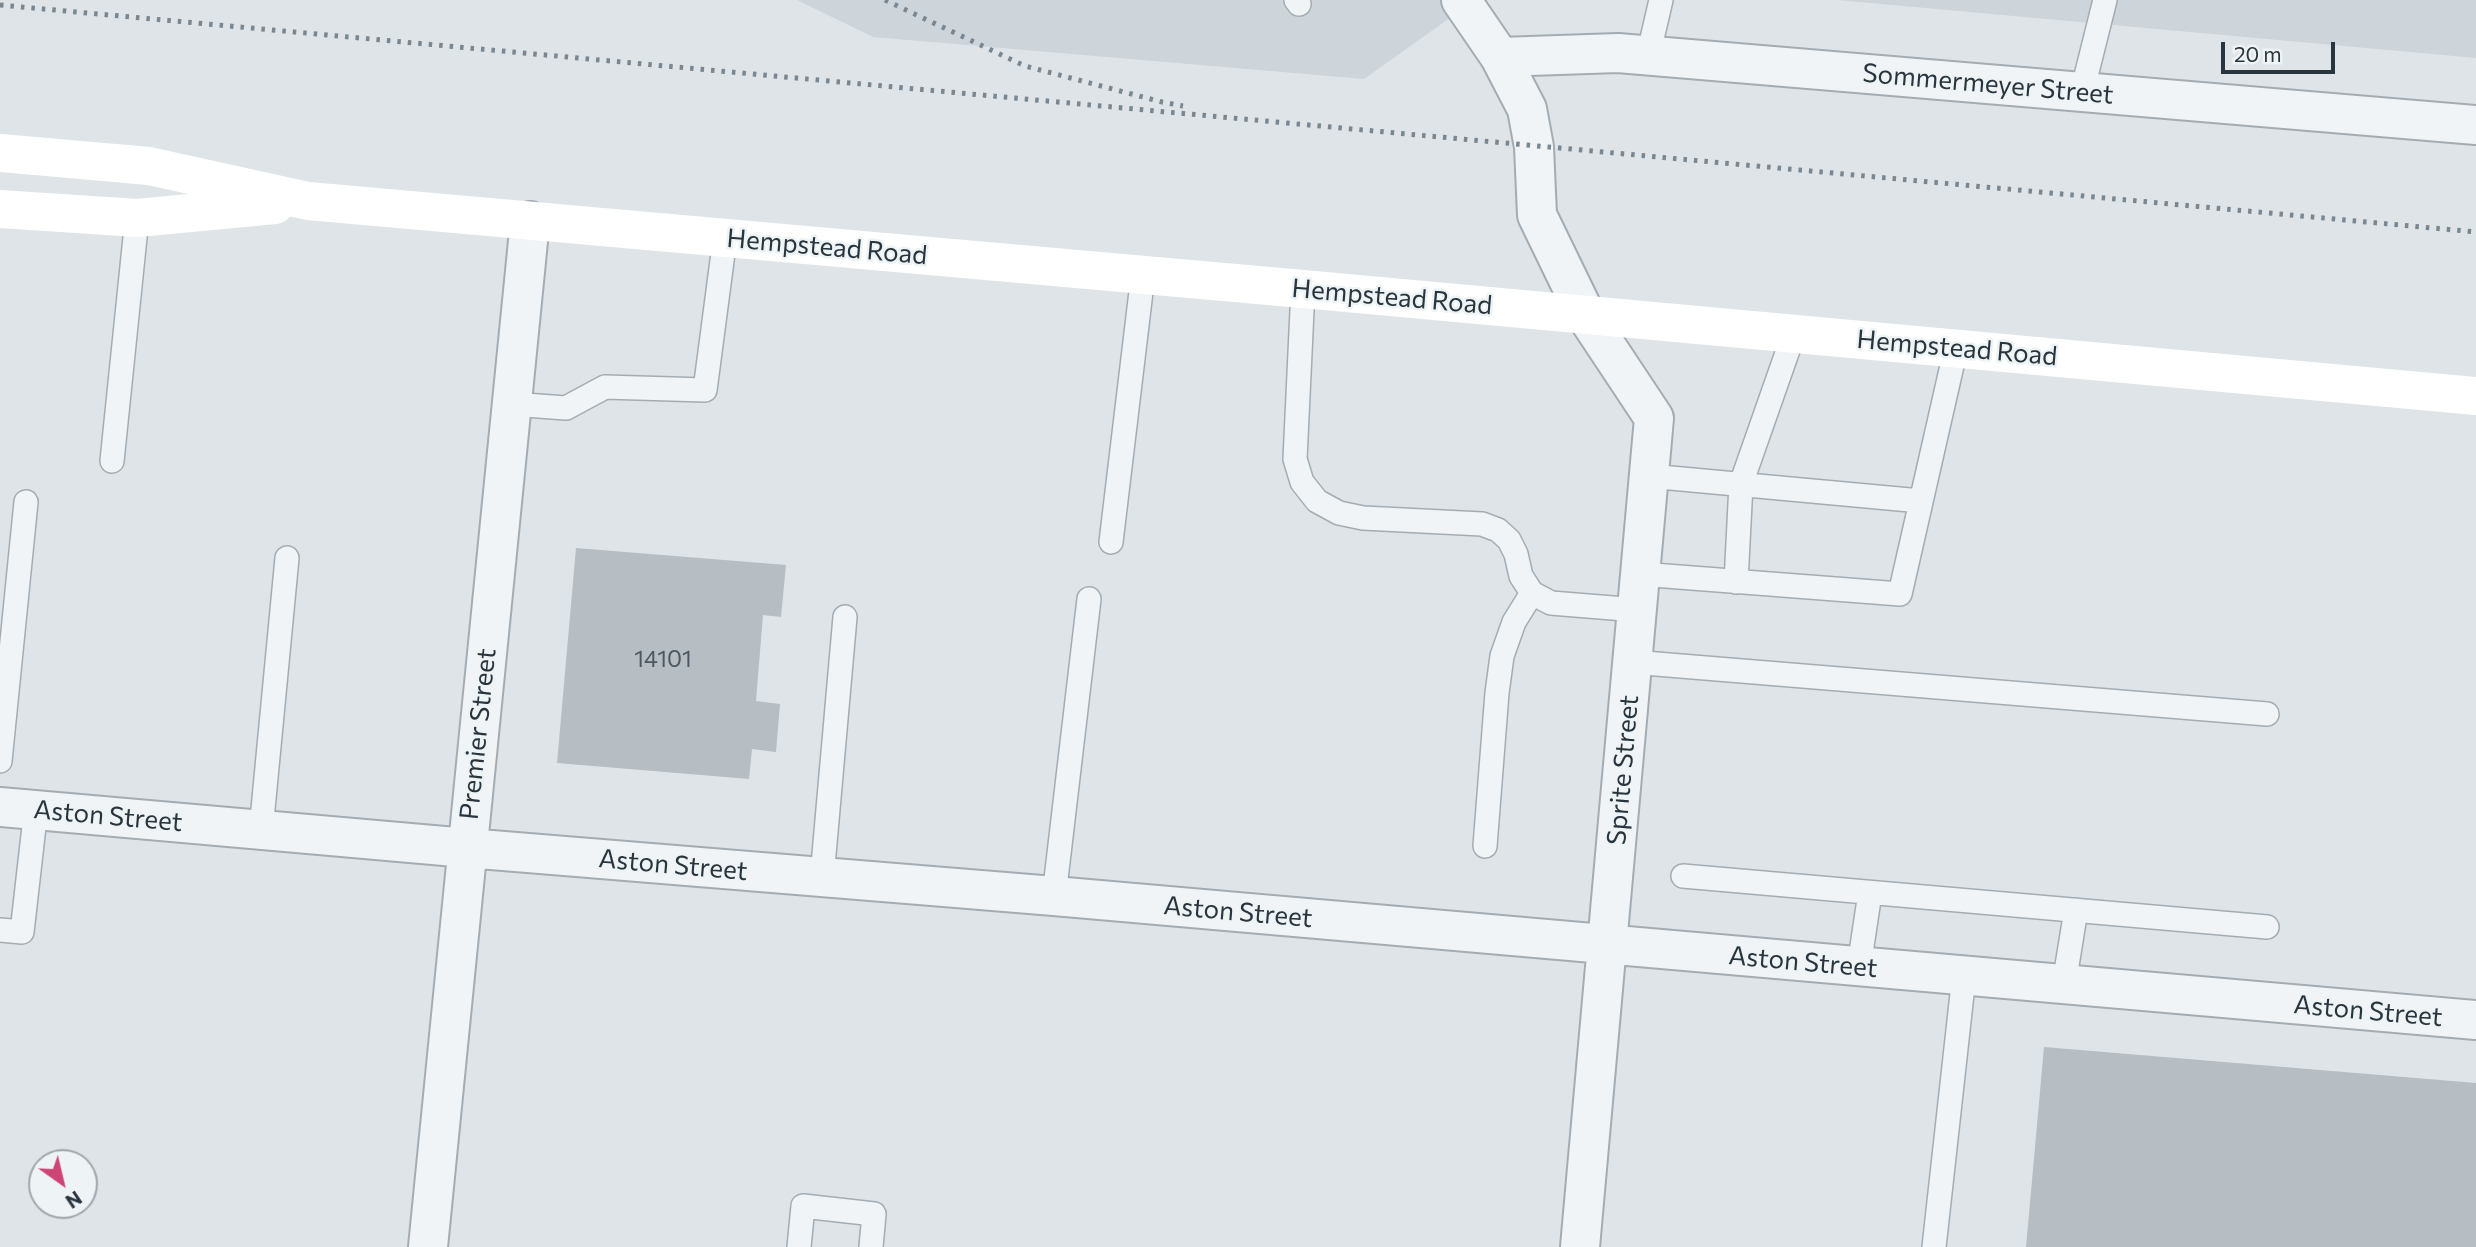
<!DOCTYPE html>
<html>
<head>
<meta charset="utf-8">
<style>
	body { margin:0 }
	#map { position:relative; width:2476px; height:1247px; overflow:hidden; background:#dfe4e8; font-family:Commissioner,sans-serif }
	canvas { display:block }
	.north { position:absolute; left:28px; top:1149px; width:70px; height:70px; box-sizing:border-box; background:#eef3f5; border:2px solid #9fa7ac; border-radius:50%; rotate:146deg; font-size:19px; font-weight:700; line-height:28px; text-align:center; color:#28353e }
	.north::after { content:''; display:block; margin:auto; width:24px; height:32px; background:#cc4575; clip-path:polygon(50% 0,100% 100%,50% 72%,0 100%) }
	.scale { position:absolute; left:2221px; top:42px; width:114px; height:32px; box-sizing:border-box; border:4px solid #28353e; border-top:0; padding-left:9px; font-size:21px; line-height:24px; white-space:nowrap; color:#28353e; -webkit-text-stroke:5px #eef3f5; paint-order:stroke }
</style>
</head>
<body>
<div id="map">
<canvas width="2476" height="1247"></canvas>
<div class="north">N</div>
<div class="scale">20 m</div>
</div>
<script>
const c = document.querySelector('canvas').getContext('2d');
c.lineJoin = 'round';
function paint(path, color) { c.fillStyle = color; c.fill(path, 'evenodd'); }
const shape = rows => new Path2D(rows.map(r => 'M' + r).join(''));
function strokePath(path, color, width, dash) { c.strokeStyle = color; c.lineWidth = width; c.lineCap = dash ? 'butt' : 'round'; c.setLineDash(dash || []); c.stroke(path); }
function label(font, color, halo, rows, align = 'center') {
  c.font = font + ' Commissioner,sans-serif'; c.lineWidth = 5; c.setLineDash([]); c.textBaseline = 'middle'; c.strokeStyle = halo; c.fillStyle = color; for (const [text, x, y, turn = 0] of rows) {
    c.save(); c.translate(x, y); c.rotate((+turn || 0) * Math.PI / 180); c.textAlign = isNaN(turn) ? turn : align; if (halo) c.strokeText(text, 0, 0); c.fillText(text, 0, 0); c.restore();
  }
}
const built = shape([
	[797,0,1475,0,1364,79,873,37],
	[1837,0,2476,0,2476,58]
]);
const building = shape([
	[576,548,786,565,781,617,763,615,756,701,780,704,776,752,752,749,749,779,557,763],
	[2044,1047,2476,1083,2476,1247,2026,1247]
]);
const service = shape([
	[1296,0,1299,4],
	[1648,56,1661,0],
	[2082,92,2105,0],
	[1303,289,1295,459,1302,482,1317,501,1339,513,1363,518,1482,524,1498,530,1509,540,1516,554,1521,576,1532,593,1551,603,1637,610],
	[511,404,566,408,605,387,705,390,725,238],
	[112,461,137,218],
	[1649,476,1921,501],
	[1111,542,1143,275],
	[1640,574,1900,594,1956,348],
	[1736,582,1741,484,1794,333],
	[1632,662,2267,714],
	[0,761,26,502],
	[261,830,287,558],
	[1485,846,1497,693,1502,656,1514,622,1532,593],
	[1683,876,2267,927],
	[822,877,845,617],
	[1054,896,1089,599],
	[0,930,22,932,36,809],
	[1859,966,1870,893],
	[2064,984,2076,910],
	[799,1247,803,1206,874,1214,871,1247],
	[1934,1247,1964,976]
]);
const minor = shape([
	[0,807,467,848,1054,896,2476,1020],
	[428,1247,530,221],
	[1580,1247,1654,418,1585,314]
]);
const tertiary = shape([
	[1461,0,1500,57,1527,109,1534,147,1537,215,1585,314],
	[1500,57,1618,53,2476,125]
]);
const secondary = shape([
	[0,153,149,166,308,201,1303,289,2476,396],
	[0,209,137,218,275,205]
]);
const rail = shape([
	[885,0,1025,66,1162,102,1183,106],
	[0,5,2476,232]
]);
const numberNames = [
	["14101",663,659]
];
const streetNames = [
	["Sommermeyer Street",1988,84,5],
	["Hempstead Road",827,247,5],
	["Hempstead Road",1392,297,5],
	["Hempstead Road",1957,348,5],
	["Premier Street",478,734,-84],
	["Sprite Street",1623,770,-85],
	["Aston Street",108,816,5],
	["Aston Street",673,865,5],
	["Aston Street",1238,912,5],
	["Aston Street",1803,962,5],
	["Aston Street",2368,1011,5]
];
paint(built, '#cdd4da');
paint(building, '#b6bec4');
strokePath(service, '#a4acb2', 26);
strokePath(minor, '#a4acb2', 42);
strokePath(tertiary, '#a4acb2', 42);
strokePath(service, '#f1f4f6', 23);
strokePath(minor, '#f1f4f6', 38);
strokePath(tertiary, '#f1f4f6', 38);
strokePath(secondary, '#fff', 38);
strokePath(rail, '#788791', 5, [3.5, 7]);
label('23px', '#4c5760', null, numberNames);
label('26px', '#28353e', '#eef3f5', streetNames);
</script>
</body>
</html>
